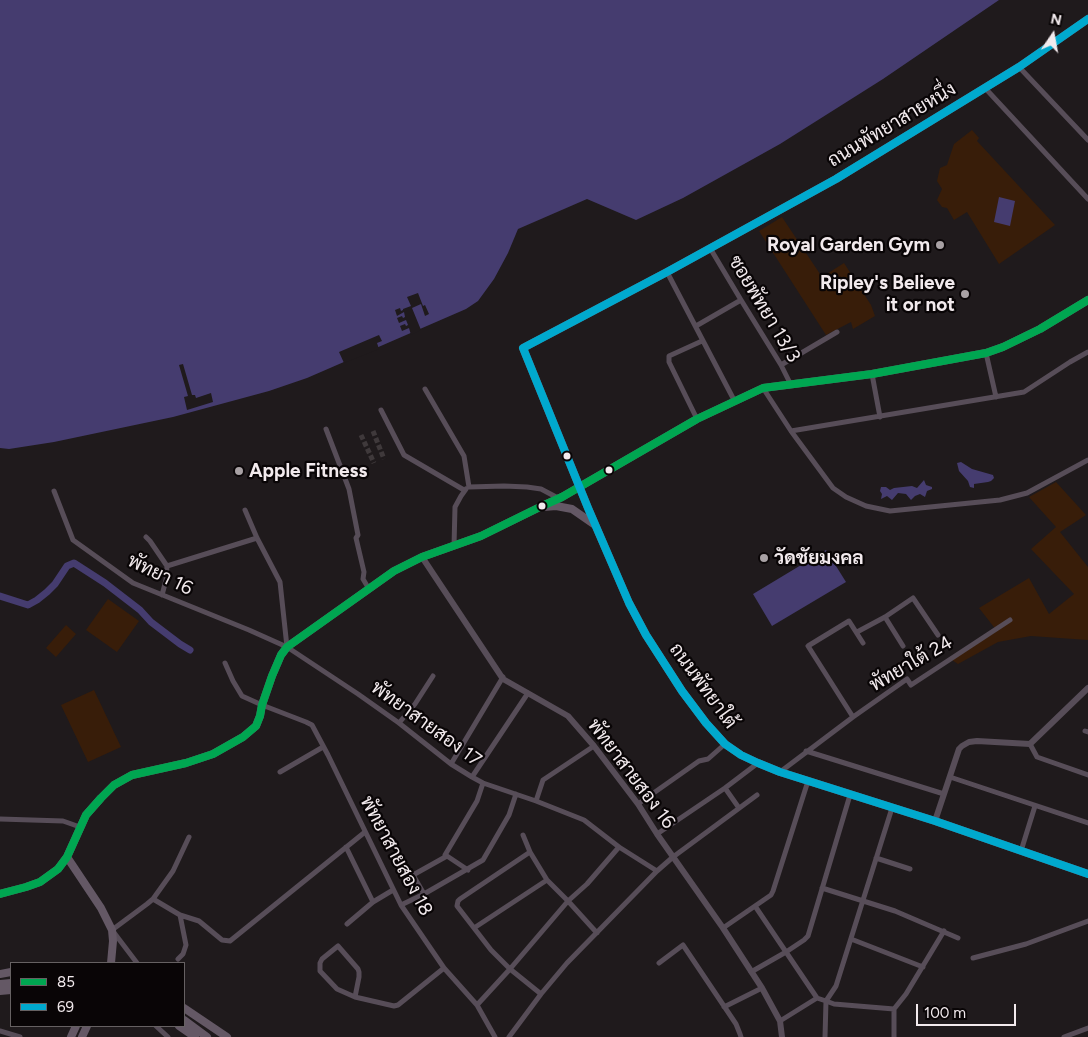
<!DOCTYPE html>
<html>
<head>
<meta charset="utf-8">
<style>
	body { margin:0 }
	#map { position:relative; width:1088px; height:1037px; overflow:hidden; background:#1f1a1c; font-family:Figtree,sans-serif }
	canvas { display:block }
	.legend { position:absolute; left:10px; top:962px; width:175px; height:65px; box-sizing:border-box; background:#090506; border:1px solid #666162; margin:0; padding:6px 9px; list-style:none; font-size:15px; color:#f2eaed }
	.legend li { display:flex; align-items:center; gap:10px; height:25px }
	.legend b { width:25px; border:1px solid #666162 }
	.north { position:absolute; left:1028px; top:10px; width:50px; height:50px; -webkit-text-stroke:4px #090506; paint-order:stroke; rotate:12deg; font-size:14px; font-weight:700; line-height:20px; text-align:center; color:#f2eaed }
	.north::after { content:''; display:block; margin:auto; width:18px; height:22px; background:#f2eaed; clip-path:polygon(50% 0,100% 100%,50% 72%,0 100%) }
	.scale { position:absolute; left:916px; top:1004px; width:100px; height:22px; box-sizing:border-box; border:2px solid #f2eaed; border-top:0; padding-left:6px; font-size:15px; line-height:18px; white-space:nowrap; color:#f2eaed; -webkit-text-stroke:4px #090506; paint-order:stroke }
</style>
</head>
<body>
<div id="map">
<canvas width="1088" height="1037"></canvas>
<ul class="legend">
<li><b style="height:6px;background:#00a651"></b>85</li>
<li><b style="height:6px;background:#00a9ce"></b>69</li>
</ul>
<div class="north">N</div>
<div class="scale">100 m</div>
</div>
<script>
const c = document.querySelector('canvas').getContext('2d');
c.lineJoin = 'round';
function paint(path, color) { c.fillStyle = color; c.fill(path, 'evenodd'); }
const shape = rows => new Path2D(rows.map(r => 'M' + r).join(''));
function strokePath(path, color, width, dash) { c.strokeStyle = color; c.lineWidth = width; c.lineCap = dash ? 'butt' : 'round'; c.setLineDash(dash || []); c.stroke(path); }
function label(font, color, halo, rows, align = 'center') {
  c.font = font + ' Figtree,Sarabun,sans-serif'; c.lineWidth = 4.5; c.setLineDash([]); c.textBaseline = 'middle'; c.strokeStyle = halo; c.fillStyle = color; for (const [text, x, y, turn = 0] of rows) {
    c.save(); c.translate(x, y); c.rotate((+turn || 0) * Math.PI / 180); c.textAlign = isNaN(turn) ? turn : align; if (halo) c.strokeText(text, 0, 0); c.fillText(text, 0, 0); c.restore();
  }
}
const green = shape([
	[972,130,979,138,977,141,1055,225,999,264,967,212,954,220,947,208,942,207,937,200,942,189,937,181,940,168,947,165,954,144],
	[782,217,822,277,844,263,871,305,875,316,853,329,851,322,826,335,759,231],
	[1056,482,1086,515,1060,532,1088,567,1088,640,1031,636,998,642,958,664,952,660,997,631,979,608,1029,578,1049,614,1074,594,1031,549,1056,527,1029,497],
	[108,599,139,621,117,652,86,630],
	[66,625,76,634,56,657,46,648],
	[94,690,121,747,88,762,61,705]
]);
const water = shape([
	[0,0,999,0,883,79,780,144,683,198,636,220,587,199,518,229,508,253,494,279,478,301,466,309,307,378,269,391,173,417,54,442,9,449,0,448],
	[999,197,1015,201,1010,226,994,222],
	[961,462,972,469,993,475,994,478,991,481,988,482,974,484,974,488,970,487,968,481,959,471,957,463],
	[924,480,926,485,932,487,932,489,927,491,925,497,920,494,915,496,911,500,906,494,898,493,892,500,887,496,881,499,882,494,880,491,881,487,886,487,890,490,894,488,912,486,917,488],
	[826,550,846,582,772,626,753,594]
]);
const pier = shape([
	[418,293,423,306,425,305,429,314,425,316,421,304,412,308,421,330,411,335,409,328,402,331,400,326,405,324,406,326,408,325,406,320,399,323,397,318,402,316,403,318,405,317,404,312,397,316,395,310,400,308,401,311,403,310,403,309,411,306,407,297],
	[379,335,382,341,377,343,379,349,344,363,339,352],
	[183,364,192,395,195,395,196,398,211,393,213,402,187,410,184,397,188,396,179,365]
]);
const canal = shape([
	[0,596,28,605,37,600,47,592,55,584,67,566,74,563,105,583,140,610,151,622,180,644,190,650]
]);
const minorTunnel = shape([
	[373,431,384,459],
	[361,435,374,463]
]);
const minor = shape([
	[1019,67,1088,140],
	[985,88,1088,199],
	[710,248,741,300,781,365,791,385],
	[667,272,734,400],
	[696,326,741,300],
	[986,353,996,397],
	[781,365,837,332],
	[872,374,880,417],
	[763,388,791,431,833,488,846,497,866,506,890,511,1000,500,1027,493,1088,460],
	[425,389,464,456,469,487],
	[381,410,404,455,464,490],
	[697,419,669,362,669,356,702,341],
	[326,429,349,489,358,535,356,538,364,572,363,579,369,589],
	[791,431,1024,392,1070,362,1088,352],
	[469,487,504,486,527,487,541,489,558,498],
	[54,491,73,540,133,583,249,630,287,647,358,694,399,723,451,764,472,777,483,783,536,801,584,820,619,847,657,871],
	[245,510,257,538,280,582,287,647],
	[146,537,150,541,167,566],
	[454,546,455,507,461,496,466,489],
	[162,595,166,580,167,566,257,538],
	[885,617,903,646],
	[857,632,885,617,913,598,938,635],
	[225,663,233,681,242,696,262,705,306,722,312,725,328,755,401,905,444,968,477,1005,495,1037],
	[853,717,808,646,849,621,863,643],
	[399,723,415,704,433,676],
	[1085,731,1088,732],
	[1030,744,1037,757,1088,775],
	[806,751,944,794],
	[451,764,503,677],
	[280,772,323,747],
	[780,772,853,717,907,679,911,685,1010,620],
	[472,777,528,693],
	[950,777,1088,823],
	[725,788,739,808],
	[536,801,543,780,594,746],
	[638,804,699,761,708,759,725,744],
	[0,819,63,821,80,827],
	[657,834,725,788,758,763],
	[523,835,530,852,547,880,568,901,597,933],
	[346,847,373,902],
	[1021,851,1035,806],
	[530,852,460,899,458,901,457,906,491,950,510,969,541,994],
	[447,856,445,855,477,801,483,783],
	[447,856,468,870],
	[876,858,910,869],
	[822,888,895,911,958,938],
	[424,894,413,875,447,856],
	[153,899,173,871,189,837],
	[401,905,424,894,483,860,509,815,516,794],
	[755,906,817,998],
	[347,924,373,902,393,890],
	[474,928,547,880],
	[723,928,771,895,773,891,808,781],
	[851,939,923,967],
	[973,958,1026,944,1088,921],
	[178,959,183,954,186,945,180,915],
	[137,963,112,930,147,904,153,899,180,915,199,921,222,940,230,941,365,832],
	[659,963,683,945,736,1024,740,1034,741,1037],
	[751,972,786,952,804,940,808,936,850,795],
	[355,997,359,977,359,972,358,969,338,946,322,959,320,963,320,971,337,989,355,997,394,1006,398,1005,444,968],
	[477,1005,510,969,568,901,587,884,619,847],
	[724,1007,762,988],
	[780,1021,817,998,826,1001,836,986,892,808],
	[156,1026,168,1037],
	[0,1031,20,1037],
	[509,1037,541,994,567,963,657,871,673,857,757,795],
	[825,1037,826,1001,834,1004,894,1009],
	[894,1037,894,1009,906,994,944,931],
	[1064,1037,1088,1028]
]);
const tertiary = shape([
	[422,557,503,679,568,716,594,746,638,804,657,834,723,928,762,988,780,1021,782,1037],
	[935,821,959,749,962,746,969,742,977,741,1030,744,1088,688]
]);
const secondary = shape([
	[1088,19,1019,67,836,179,667,272,523,348,588,508,629,603,646,635,682,691,706,723,725,744,741,755,758,763,780,772,935,821,1088,874],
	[544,507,556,506,572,509,595,525],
	[67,857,101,908,112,930,113,941,111,963],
	[0,894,26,887,40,882,58,869,67,857,86,815,101,798,114,785,132,775,186,763,213,754,243,737,256,726,260,716,262,705,272,676,281,655,287,647,394,571,422,557,481,536,540,507,562,497,697,419,763,388,872,374,986,353,1003,347,1040,329,1088,300],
	[0,974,11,972],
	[0,984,11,983],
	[0,991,11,990],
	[184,1008,227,1037],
	[184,1020,207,1037],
	[179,1026,195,1037],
	[71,1037,76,1026],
	[82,1037,87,1026]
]);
const bus1 = shape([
	[0,894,26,887,40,882,58,869,67,857,86,815,101,798,114,785,132,775,186,763,213,754,243,737,256,726,260,716,262,705,272,676,281,655,287,647,394,571,422,557,481,536,540,507,562,497,697,419,763,388,872,374,986,353,1003,347,1040,329,1088,300]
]);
const bus2 = shape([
	[1088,19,1019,67,836,179,667,272,523,348,588,508,629,603,646,635,682,691,706,723,725,744,741,755,758,763,780,772,935,821,1088,874]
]);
const markers = [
	[940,245,5,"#a8a1a4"],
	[965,294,5,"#a8a1a4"],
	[567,456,4.5,"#f2eaed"],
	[609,470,4.5,"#f2eaed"],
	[239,471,5,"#a8a1a4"],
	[542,506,4.5,"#f2eaed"],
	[764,558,5,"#a8a1a4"]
];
const streetNames = [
	["ถนนพัทยาสายหนึ่ง",892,125,-31],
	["ซอยพัทยา 13/3",764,309,59],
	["พัทยา 16",160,575,26],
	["พัทยาใต้ 24",911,664,-30],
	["ถนนพัทยาใต้",703,686,54],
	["พัทยาสายสอง 17",426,724,36],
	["พัทยาสายสอง 16",631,774,53],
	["พัทยาสายสอง 18",396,856,62]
];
const poiNames = [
	["Royal Garden Gym",930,245],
	["Ripley's Believe",955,283],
	["it or not",955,305],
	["Apple Fitness",249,471,"left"],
	["วัดชัยมงคล",774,558,"left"]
];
paint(green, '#381d09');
paint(water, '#453c6f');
paint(pier, '#1f1a1c');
strokePath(canal, '#453c6f', 7);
strokePath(minorTunnel, '#3f393b', 5, [5, 2.5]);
strokePath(minor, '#574d58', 5);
strokePath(tertiary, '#574d58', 6);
strokePath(secondary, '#645865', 8);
strokePath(bus1, '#00a651', 8);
strokePath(bus2, '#00a9ce', 8);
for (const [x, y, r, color] of markers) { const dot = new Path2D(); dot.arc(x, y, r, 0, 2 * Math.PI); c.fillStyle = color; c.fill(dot); strokePath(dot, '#090506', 2); }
label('19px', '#f2eaed', '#090506', streetNames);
label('bold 19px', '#f2eaed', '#090506', poiNames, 'right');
</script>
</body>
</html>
